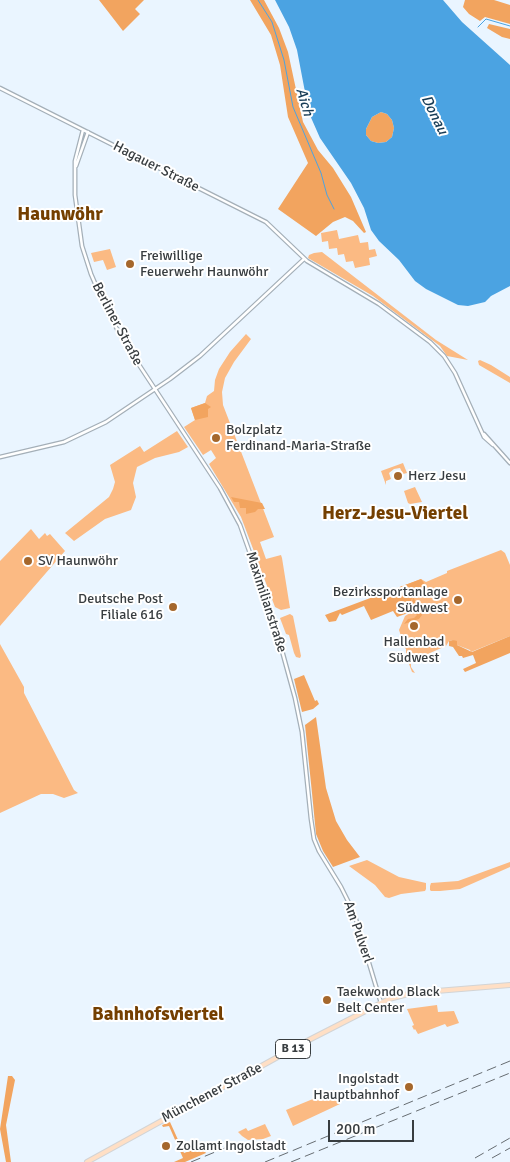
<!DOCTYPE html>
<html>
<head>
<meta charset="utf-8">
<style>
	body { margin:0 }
	#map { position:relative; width:510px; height:1162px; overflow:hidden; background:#eaf5ff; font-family:Signika,sans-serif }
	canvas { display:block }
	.scale { position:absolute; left:328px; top:1120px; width:86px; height:22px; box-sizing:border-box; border:2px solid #383d40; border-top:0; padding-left:6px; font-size:15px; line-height:18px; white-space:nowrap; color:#383d40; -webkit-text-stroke:4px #fff; paint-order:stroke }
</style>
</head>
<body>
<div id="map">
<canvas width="510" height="1162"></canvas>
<div class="scale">200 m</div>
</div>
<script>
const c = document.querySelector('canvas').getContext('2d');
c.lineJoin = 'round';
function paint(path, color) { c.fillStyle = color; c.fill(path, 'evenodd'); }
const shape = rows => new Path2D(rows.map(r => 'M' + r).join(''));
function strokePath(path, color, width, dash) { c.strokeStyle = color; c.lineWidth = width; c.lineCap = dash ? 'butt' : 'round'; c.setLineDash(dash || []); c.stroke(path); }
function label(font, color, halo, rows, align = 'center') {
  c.font = font + ' Signika,sans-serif'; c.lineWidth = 4; c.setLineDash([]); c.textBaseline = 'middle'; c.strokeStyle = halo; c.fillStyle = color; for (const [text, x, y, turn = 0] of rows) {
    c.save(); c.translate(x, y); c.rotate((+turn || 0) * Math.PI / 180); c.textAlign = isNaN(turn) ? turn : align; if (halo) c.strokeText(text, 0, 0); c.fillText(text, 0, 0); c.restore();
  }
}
const green = shape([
	[337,230,339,239,358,235,360,243,368,242,369,250,375,249,377,256,369,258,370,265,355,268,353,261,346,262,344,254,338,255,337,248,329,249,328,241,322,242,321,233],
	[110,249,116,267,107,270,103,260,94,262,91,253],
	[322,252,436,340,468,360,447,356,440,346,373,296,308,258,309,255,314,253],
	[246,334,251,339,234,362,225,378,222,392,223,405,274,537,260,542,266,559,281,555,282,558,290,608,281,610,275,607,241,517,209,464,216,458,211,450,203,455,184,427,195,420,191,408,205,403,207,396,214,391,215,380,219,369,230,352],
	[480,360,491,365,510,377,510,383,479,365,478,361],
	[177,431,188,447,179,452,155,458,137,467,133,483,136,497,131,510,105,519,74,541,65,533,109,497,113,489,115,482,110,465,140,446,144,452],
	[403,463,407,473,403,474,400,468,394,469,389,473,391,479,386,481,386,485,381,471],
	[415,487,422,502,410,504,408,503,404,491],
	[31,529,39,539,45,533,47,536,50,534,65,551,0,626,0,561],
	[501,550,505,553,510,565,510,636,471,652,470,650,457,645,453,640,449,641,446,646,414,660,411,663,411,667,415,673,412,672,406,656,406,649,402,645,402,639,399,630,405,616,410,613,400,587,421,579,426,582,447,573,447,571],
	[290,614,293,616,301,656,300,658,296,657,294,653,289,635,286,634,280,618],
	[0,644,24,687,24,693,74,790,78,793,64,798,53,794,41,794,0,813],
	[367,860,399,877,426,883,426,889,425,891,401,894,389,898,385,897,375,885,349,866],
	[510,862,510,867,460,889,440,891,431,891,430,890,430,886,431,883,458,881],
	[437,1005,438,1012,454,1011,459,1023,447,1027,445,1024,418,1034,415,1029,414,1030,412,1026,414,1025,407,1009],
	[335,1090,340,1104,293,1126,286,1110],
	[265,1124,271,1136,263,1139,248,1140,242,1136,238,1132,246,1128,248,1131]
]);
const forest = shape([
	[99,0,144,0,135,9,140,14,123,31],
	[250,0,264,0,279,28,288,52,303,122,318,150,333,168,351,197,366,232,364,233,353,221,345,217,333,222,316,236,278,209,308,163,288,117,280,65,271,35],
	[465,0,494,0,510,5,510,24,485,17,480,21,469,14,463,7],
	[489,24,510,29,510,39,502,37,487,28],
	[381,112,387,114,392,120,394,128,392,137,386,142,378,143,371,141,366,135,366,129,372,117],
	[205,403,211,407,208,409,208,417,195,420,191,408],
	[231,497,262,503,265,509,258,509,255,512,246,514,246,508,240,508,239,502,234,502],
	[421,579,424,583,422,587,414,591,416,595,413,596,418,608,422,607,424,610,421,611,422,615,419,619,404,624,408,619,414,618,417,615,415,613,418,610,416,606,412,604,413,596,408,607,408,613,397,617,393,611,371,620,364,606,342,615,340,613,336,621,329,622,325,615],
	[510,636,510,653,465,672,463,669,476,663,473,655,463,658,462,656,459,656,453,647,449,646,449,641,453,640,457,641,457,645,472,652],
	[304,675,315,701,317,700,319,704,313,709,302,712,294,679],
	[316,717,326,788,336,821,347,840,360,857,333,867,323,851,316,834,312,793,305,725],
	[8,1076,12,1076,15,1080,6,1125,11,1162,6,1162,0,1129],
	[170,1122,184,1153,201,1147,206,1153,185,1162,174,1162,183,1158,169,1126,163,1127,162,1125]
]);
const water = shape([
	[275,0,443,0,462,22,510,65,510,286,491,296,485,302,468,306,458,305,426,289,415,281,399,260,379,241,371,230,364,208,351,183,320,138,309,113,297,50,289,27],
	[381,112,387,114,392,120,394,128,392,137,386,142,378,143,371,141,366,135,366,129,372,117]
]);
const stream = shape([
	[258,0,272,22,284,60,293,107,321,173,327,195,334,209],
	[478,27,486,19,510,26]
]);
const minor = shape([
	[0,88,260,219,266,222,307,261,379,304,430,342,444,356,455,373,484,437,493,445],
	[83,130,75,161,75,195,82,246,91,274,107,311,126,345,220,488,240,525,273,618,295,698,302,732,311,819,314,839,319,851,341,887,354,913,381,1003],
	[76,166,88,132],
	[484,434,510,463],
	[0,457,64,442,106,422,170,379,200,356,304,259]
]);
const major = shape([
	[87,1162,305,1042,389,999,412,993,510,985]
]);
const rail = shape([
	[475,1158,510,1138],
	[492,1158,510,1148],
	[191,1162,232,1145],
	[265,1162,510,1061],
	[291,1162,510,1073]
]);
const markers = [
	[130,264,5,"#a5672c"],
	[216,438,5,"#a5672c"],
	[398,476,5,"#a5672c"],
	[28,561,5,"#a5672c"],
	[458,600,5,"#a5672c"],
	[173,607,5,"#a5672c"],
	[414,626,5,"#a5672c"],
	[327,1000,5,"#a5672c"],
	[409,1087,5,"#a5672c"],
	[166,1146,5,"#a5672c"]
];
const shields = [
	[293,1049,35]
];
const shieldNames = [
	["B 13",293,1049]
];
const streetNames = [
	["Hagauer Straße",156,167,27],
	["Berliner Straße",117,324,62],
	["Maximilianstraße",266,602,72],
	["Am Pulverl",358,932,71],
	["Münchener Straße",212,1093,-28]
];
const poiNames = [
	["Freiwillige",140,256],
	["Feuerwehr Haunwöhr",140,272],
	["Bolzplatz",226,430],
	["Ferdinand-Maria-Straße",226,446],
	["Herz Jesu",408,476],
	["SV Haunwöhr",38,561],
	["Bezirkssportanlage",448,592,"right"],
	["Südwest",448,608,"right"],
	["Deutsche Post",163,599,"right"],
	["Filiale 616",163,615,"right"],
	["Hallenbad",414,642,"center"],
	["Südwest",414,658,"center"],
	["Taekwondo Black",337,992],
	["Belt Center",337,1008],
	["Ingolstadt",399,1079,"right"],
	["Hauptbahnhof",399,1095,"right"],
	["Zollamt Ingolstadt",176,1146]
];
const waterNames = [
	["Aich",304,102,74],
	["Donau",434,115,64]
];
const districtNames = [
	["Haunwöhr",60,215],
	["Herz-Jesu-Viertel",395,514],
	["Bahnhofsviertel",158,1015]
];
paint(green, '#fbba83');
paint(forest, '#f2a45f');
paint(water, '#4ba3e2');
strokePath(stream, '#4ba3e2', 1);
strokePath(minor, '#a4afb8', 5);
strokePath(major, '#d3d4d5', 6);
strokePath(minor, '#fff', 2.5);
strokePath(major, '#ffdfc5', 4);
strokePath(rail, '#666c71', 1, [10, 5]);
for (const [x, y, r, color] of markers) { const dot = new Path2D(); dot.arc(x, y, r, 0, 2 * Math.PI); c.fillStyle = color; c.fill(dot); strokePath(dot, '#fff', 2); }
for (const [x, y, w] of shields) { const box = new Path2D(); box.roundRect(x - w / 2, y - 9.5, w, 19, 4); c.fillStyle = '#fff'; c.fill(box); strokePath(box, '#383d40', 1); }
label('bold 12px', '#383d40', null, shieldNames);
label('14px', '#383d40', '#fff', streetNames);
label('14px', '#383d40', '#fff', poiNames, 'left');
label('italic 15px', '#173c56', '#fff', waterNames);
label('bold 19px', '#743f00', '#fff', districtNames);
</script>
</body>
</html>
